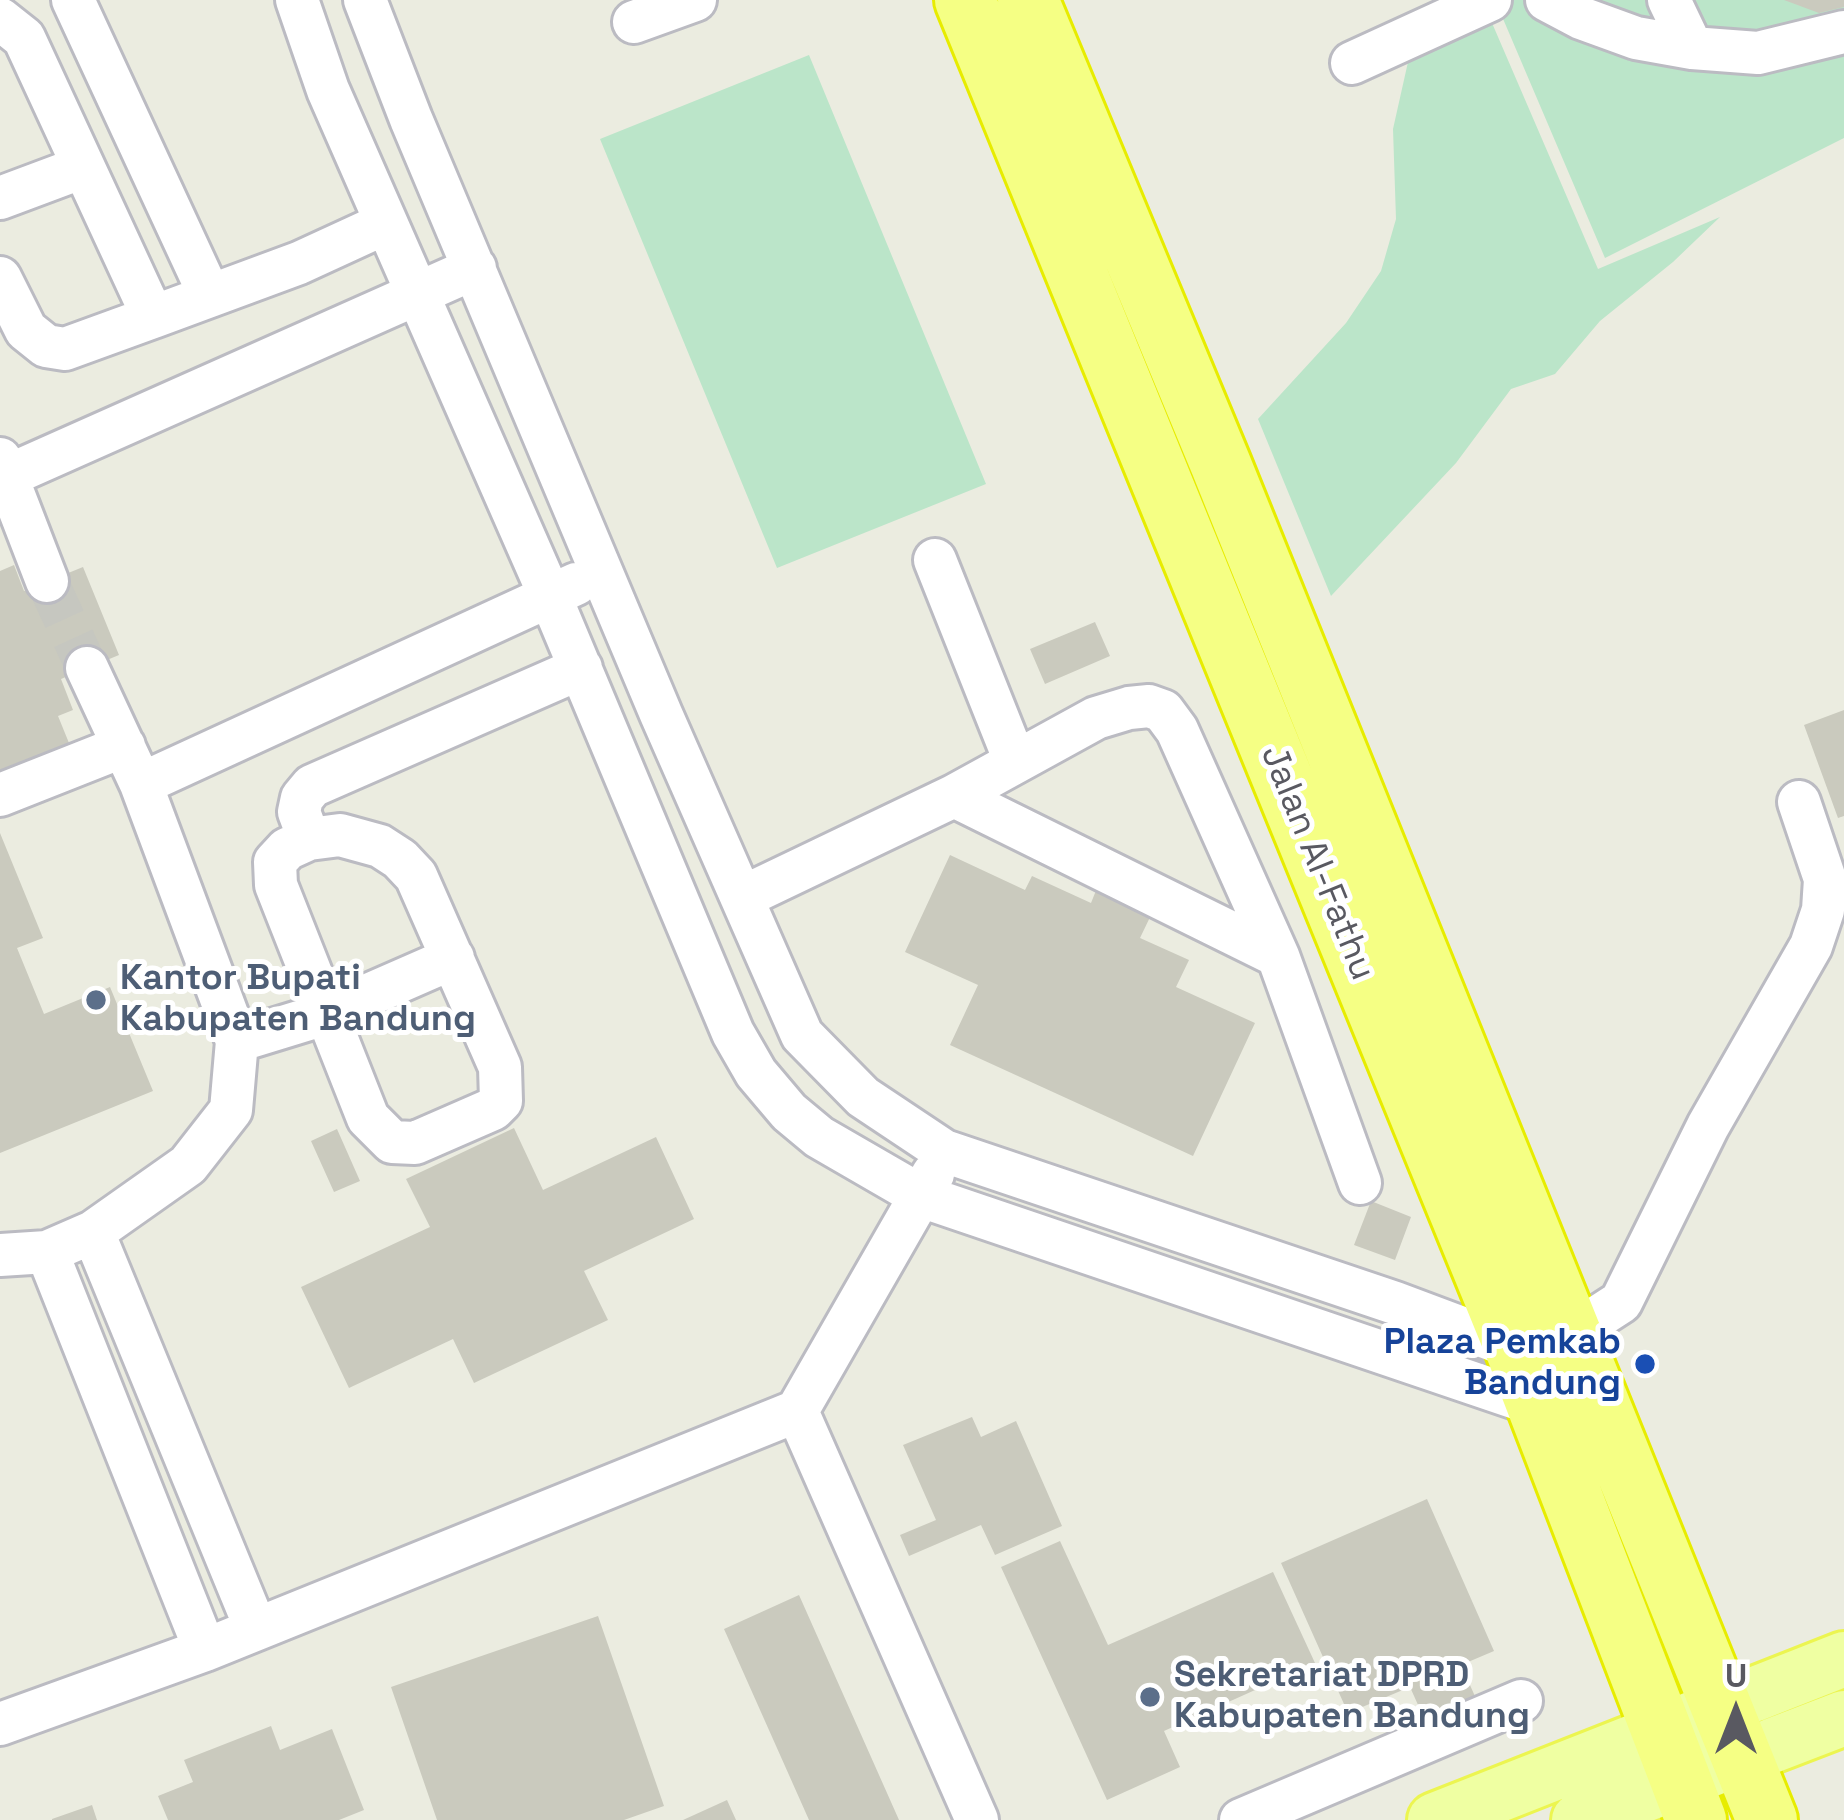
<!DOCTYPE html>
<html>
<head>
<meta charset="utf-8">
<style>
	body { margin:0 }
	#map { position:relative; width:1844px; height:1820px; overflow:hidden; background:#ebece0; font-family:"Space Grotesk",sans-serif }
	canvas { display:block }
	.north { position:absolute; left:1676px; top:1652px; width:120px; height:120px; -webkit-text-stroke:9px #fff; paint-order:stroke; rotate:0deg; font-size:33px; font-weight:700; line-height:48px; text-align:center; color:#595961 }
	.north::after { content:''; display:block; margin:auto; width:42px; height:54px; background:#595961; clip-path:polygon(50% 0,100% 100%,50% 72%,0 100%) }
</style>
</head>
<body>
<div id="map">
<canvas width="1844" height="1820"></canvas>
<div class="north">U</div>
</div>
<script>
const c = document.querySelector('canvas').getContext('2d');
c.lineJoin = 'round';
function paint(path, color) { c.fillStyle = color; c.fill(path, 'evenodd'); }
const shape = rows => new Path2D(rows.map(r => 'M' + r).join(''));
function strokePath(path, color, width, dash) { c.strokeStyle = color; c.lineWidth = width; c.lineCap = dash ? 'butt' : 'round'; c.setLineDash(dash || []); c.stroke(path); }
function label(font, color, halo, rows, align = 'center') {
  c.font = font + ' "Space Grotesk",sans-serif'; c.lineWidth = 10; c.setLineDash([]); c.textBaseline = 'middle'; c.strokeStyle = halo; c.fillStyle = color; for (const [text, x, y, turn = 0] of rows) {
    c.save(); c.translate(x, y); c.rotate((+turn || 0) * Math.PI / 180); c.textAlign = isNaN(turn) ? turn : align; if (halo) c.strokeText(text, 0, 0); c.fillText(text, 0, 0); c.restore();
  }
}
const green = shape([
	[1495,0,1844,0,1844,138,1605,258],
	[1492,23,1598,269,1720,217,1673,262,1600,321,1555,374,1511,389,1456,463,1331,596,1258,419,1346,323,1381,271,1396,219,1393,129,1408,62],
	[809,55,986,484,777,568,600,139]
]);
const building = shape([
	[1784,0,1844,0,1844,7,1819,13],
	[14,565,24,591,83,567,119,655,61,679,73,710,58,716,69,743,0,771,0,571],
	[1095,622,1110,656,1045,684,1030,649],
	[1844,710,1844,816,1838,818,1804,725],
	[0,833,43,938,17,948,44,1014,110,987,153,1091,0,1153],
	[950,855,1025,890,1032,876,1091,903,1097,888,1152,913,1140,938,1189,960,1176,987,1255,1023,1193,1156,950,1045,978,985,905,952],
	[514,1128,543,1190,656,1137,694,1219,584,1271,608,1320,474,1383,453,1339,349,1388,301,1287,430,1227,406,1179],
	[337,1129,360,1181,334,1192,311,1141],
	[1371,1201,1411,1217,1395,1260,1354,1245],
	[972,1417,981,1437,1016,1421,1062,1526,995,1555,981,1525,909,1556,900,1535,936,1520,903,1445],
	[1427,1499,1494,1651,1461,1665,1478,1703,1427,1725,1410,1687,1348,1713,1281,1563],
	[1060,1541,1108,1645,1273,1572,1315,1663,1164,1731,1180,1767,1107,1800,1001,1567],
	[799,1595,899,1820,809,1820,724,1629],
	[598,1616,664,1806,624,1820,437,1820,391,1687],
	[271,1726,280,1750,332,1729,364,1810,339,1820,168,1820,158,1796,193,1782,184,1760],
	[727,1800,736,1820,683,1820],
	[92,1805,97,1820,52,1820,52,1819]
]);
const minorTunnel = shape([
	[47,581,87,668]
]);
const minor = shape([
	[73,0,210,296],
	[297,0,328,90,550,596,733,1033,756,1073,789,1112,819,1137,921,1196,1537,1405,1554,1399],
	[365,0,411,119,661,714,802,1035,863,1097,944,1151,1395,1303,1515,1348,1573,1333,1621,1302,1708,1126,1811,946,1823,910,1825,879,1799,802],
	[1547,0,1581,18,1636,38,1692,48,1758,53,1844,32],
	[1669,0,1692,48],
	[0,19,24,38,153,317,299,263,386,223],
	[634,22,695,0],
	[1352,63,1490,0],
	[0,198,83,167],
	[0,278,26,330,46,346,65,349,153,317],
	[0,459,47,581],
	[7,476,475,268],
	[935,560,1015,761],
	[141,784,576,584],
	[0,795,124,746],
	[954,796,1096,718,1129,708,1149,706,1163,711,1177,730,1278,956,1360,1183],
	[340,835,380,846,400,859,416,876,500,1067,501,1101,493,1109,415,1143,392,1142,368,1118,276,885,275,862,287,849,309,839,340,835],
	[309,839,299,812,302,798,312,786,581,668],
	[743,897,954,796,1278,956],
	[237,1041,325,1014,453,958],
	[93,1232,256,1629],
	[47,1252,205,1650],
	[0,1255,47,1252,93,1232,188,1165,231,1110,237,1041,141,784,87,668],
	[797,1411,977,1820],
	[0,1724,205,1650,797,1411,933,1174],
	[1241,1820,1521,1701]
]);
const major = shape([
	[1435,1820,1844,1659],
	[1579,1820,1844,1718]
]);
const highway = shape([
	[965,0,1515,1348,1696,1820],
	[1028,0,1221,465,1767,1820]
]);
const markers = [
	[96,1000,12,"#5c6f8a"],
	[1645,1364,12,"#1a4fb4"],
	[1150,1697,12,"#5c6f8a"]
];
const streetNames = [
	["Jalan Al-Fathu",1317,863,68]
];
const serviceNames = [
	["Kantor Bupati",120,979],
	["Kabupaten Bandung",120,1020],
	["Sekretariat DPRD",1174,1676],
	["Kabupaten Bandung",1174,1717]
];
const transitNames = [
	["Plaza Pemkab",1621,1343],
	["Bandung",1621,1384]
];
paint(green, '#bbe5c9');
paint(building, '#cacabe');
strokePath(minorTunnel, '#c6c7c0', 42, [42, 21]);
strokePath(minor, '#bbbbc2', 48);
strokePath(major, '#ecf550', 60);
strokePath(highway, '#e7ec00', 66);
strokePath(minor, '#fff', 42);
strokePath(major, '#efffa2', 54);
strokePath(highway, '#f5ff84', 60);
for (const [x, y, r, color] of markers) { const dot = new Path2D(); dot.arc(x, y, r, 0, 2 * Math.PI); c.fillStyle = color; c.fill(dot); strokePath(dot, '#fff', 4.5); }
label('36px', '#595961', '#fff', streetNames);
label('bold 36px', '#4e5e75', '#fff', serviceNames, 'left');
label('bold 36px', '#164399', '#fff', transitNames, 'right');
</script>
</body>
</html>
